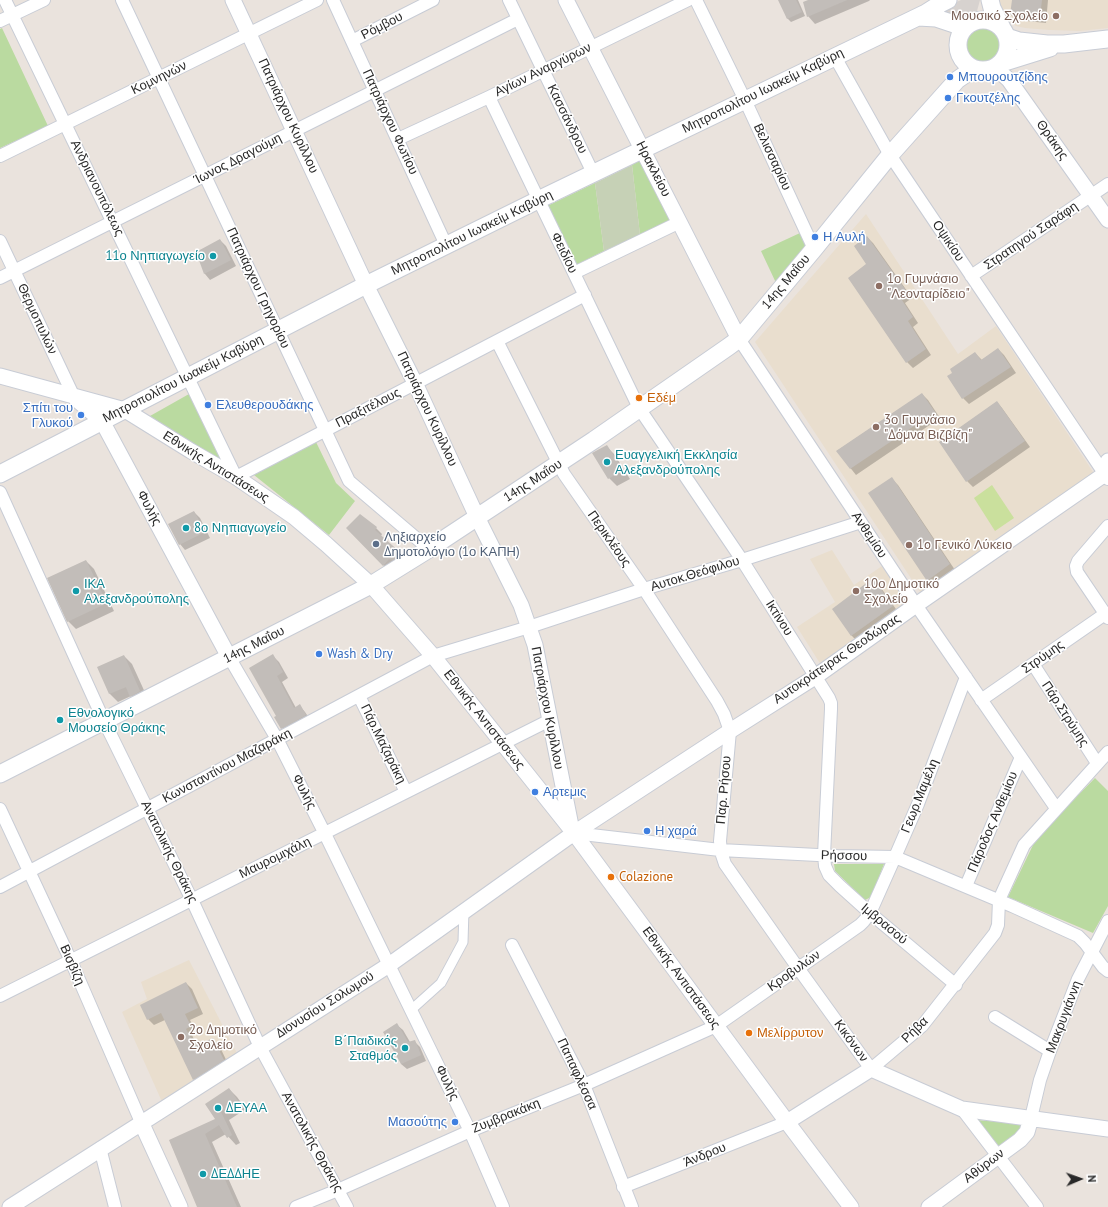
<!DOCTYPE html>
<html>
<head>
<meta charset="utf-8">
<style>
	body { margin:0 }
	#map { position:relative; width:1108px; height:1207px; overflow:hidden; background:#eae3dd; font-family:"PT Sans",sans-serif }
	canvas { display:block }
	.north { position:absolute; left:1060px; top:1159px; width:40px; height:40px; -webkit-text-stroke:3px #fff; paint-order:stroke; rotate:88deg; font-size:11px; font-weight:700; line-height:16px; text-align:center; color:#292929 }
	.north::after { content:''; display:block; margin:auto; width:14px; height:18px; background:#292929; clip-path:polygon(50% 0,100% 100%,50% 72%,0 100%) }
</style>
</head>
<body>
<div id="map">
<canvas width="1108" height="1207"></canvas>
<div class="north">N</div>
</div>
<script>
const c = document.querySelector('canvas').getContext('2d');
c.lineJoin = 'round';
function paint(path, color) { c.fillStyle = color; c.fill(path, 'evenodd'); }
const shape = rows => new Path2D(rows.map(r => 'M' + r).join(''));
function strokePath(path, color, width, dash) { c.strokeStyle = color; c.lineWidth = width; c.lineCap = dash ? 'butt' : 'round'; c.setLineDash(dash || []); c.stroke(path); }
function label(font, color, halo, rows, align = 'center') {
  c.font = font + ' "PT Sans",sans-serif'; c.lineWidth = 3; c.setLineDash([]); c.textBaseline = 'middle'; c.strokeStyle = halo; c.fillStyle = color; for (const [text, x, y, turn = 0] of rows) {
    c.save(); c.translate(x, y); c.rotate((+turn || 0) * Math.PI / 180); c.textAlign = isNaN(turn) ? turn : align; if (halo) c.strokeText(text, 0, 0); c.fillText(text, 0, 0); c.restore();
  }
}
const education = shape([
	[998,0,1108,0,1108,28,1080,31,1050,30,1025,28,1016,26,1008,20,1002,12],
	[866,214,958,354,996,326,1095,475,920,592,755,342],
	[832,550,854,585,882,566,908,605,821,665,797,627,835,602,810,559],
	[189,960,242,1063,167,1113,122,1012,147,999,141,982]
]);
const green = shape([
	'963 47a21 21 0 1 1 42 0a21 21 0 1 1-42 0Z',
	[2,28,48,126,0,148,0,29],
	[642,159,674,220,640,235,632,165],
	[595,183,604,251,576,265,547,206],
	[800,233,809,250,777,285,761,251],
	[189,394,224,464,150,416],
	[316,442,336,483,355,501,329,535,254,475],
	[1095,778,1108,791,1108,906,1093,933,1008,897,1033,845,1041,833],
	[834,864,884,864,871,897,865,900,835,871],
	[976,1120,988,1121,1024,1123,1019,1134,1000,1147]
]);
const cemetery = shape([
	[632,165,640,235,604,251,595,183]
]);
const pitch = shape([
	[992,485,1014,518,995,531,974,498]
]);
const plaza = shape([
	[961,0,980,0,977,11,971,20,937,11]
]);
const shadow = shape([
	[779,0,798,0,805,16,791,22,787,18],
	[811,0,870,0,869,1,815,24,808,16],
	[1013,0,1048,0,1046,23,1017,20,1011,15],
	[867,237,873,243,912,298,905,303,918,323,913,327,931,355,913,368,907,362,850,278,868,264],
	[220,240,226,246,236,266,210,280,205,274,197,252],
	[998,349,1004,355,1016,373,969,404,963,398,975,353,982,360],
	[922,394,928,400,940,418,856,475,837,451],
	[997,402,1002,408,1030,447,973,487,967,481,940,442],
	[606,446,614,454,630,479,617,486,609,478],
	[892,479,898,485,955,570,933,586,928,580],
	[194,512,200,518,210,538,185,550,180,544],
	[347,528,376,528,382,534,381,536,406,560,389,571],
	[86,561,94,569,114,611,76,629,68,621],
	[873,579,879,585,898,612,858,642,852,636,834,609],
	[124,656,132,664,148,699,139,704,131,696,118,702,110,694,99,667],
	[273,656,279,662,288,678,282,682,296,708,300,706,305,712,311,721,288,734,282,728,277,716],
	[186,983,192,989,203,1014,190,1020,196,1032,192,1035,197,1046,213,1039,219,1045,229,1066,199,1085,194,1079,165,1020,154,1025,148,1019],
	[397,1025,403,1030,410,1042,414,1041,420,1047,426,1061,407,1069,401,1064],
	[229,1089,237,1097,246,1109,229,1120,240,1143,236,1145,226,1134,212,1142,241,1207,198,1207,170,1141,217,1120]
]);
const building = shape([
	[778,0,796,0,802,12,787,19],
	[808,0,847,0,807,17,803,2],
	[1012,0,1042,0,1040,17,1010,15],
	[867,236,907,292,900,297,913,317,908,321,926,349,906,363,848,278,866,264,854,246],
	[220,239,231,260,204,274,196,252],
	[998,348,1011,367,962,399,947,376,952,373,950,369,975,352,981,360],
	[922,393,935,412,850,469,836,451],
	[997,401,1025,441,966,482,939,442],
	[607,445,623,470,608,479,592,453],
	[892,477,950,564,927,581,868,493],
	[194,511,205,532,179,545,168,524],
	[360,514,377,527,375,530,401,553,393,560,389,559,383,566,346,528],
	[86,560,107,603,67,622,47,578],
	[873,578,893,606,851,636,832,609],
	[273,654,283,672,277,676,294,708,300,704,306,715,281,729,274,717,276,716,249,668],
	[124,655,140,691,130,697,126,687,109,694,97,667],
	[186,982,198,1008,185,1014,191,1026,186,1029,195,1046,213,1038,224,1060,193,1080,161,1013,147,1020,140,1005],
	[397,1023,408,1042,415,1040,421,1055,401,1064,383,1032],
	[229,1088,238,1101,221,1112,232,1135,227,1138,219,1125,205,1134,237,1207,197,1207,169,1140,215,1119,205,1104]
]);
const pedestrian = shape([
	[411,1010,441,983,463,942,464,910]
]);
const minor = shape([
	[5,0,236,477,585,295],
	[122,0,349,481,429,549],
	[333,0,446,245],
	[509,0,593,173],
	[696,0,745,100,814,249],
	[0,21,44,0],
	[352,41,433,0],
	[835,57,890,155,1108,479],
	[489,97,639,408,742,560,829,698,831,703,831,709,824,855,825,866,829,875,840,886,870,913,956,985],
	[398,139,489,97,688,0],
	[0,156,317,0],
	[0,241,74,397],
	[574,273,680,222],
	[971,276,1108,184],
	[0,278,518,19],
	[739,339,916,605,1056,808],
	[497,341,564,474,644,589,717,701,724,714,730,731,720,841,721,852,725,864,798,968,871,1069,922,1026,995,933,998,925,999,900,1024,845,1108,752],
	[0,492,104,721,192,900,260,1047,347,1207],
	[1108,526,1078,561,1076,566,1077,572,1108,618],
	[229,657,277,739,325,834,470,1131,503,1207],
	[1033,664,1097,763],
	[359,696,406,792],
	[981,700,1105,614],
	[0,809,71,961,141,1122],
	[574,833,720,850,837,856,895,857,1012,906,1078,936,1085,943,1103,967,1108,971],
	[966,886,1021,757],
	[0,887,433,656,529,627,644,589,742,560,861,522],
	[512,945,584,1085,632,1207],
	[0,996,550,720],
	[995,1017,1050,1051],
	[962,1109,1037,1207],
	[1031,1118,1040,1080,1050,1051,1078,979,1108,921],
	[100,1148,115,1207],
	[623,1187,787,1122],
	[296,1207,338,1190,470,1131,584,1085,716,1026,860,925,864,921,870,913,895,857,918,804,966,677]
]);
const tertiary = shape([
	[233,0,366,285,415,383,477,517,521,605,535,645,571,826],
	[566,0,739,339],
	[988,70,1000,72,1009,80,1108,220],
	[0,376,125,410,191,451,236,477,294,517,326,544,371,585,433,656,574,833,787,1122,851,1207],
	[76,399,102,421,229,657],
	[141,1122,180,1207],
	[787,1122,871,1069,962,1109,1108,1129],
	[10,1207,389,965,574,833,730,731,815,677,916,605,1105,474,1108,461],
	[929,1207,1020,1140,1027,1132,1031,1118]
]);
const secondary = shape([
	[990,0,992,8,1002,28],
	[918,17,936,18,954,24,967,26],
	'958 45a25 25 0 1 1 50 0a25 25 0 1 1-50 0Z',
	[1007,37,1019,41,1047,44,1064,44,1108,39],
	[1002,63,1050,48],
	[0,474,366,285,538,200,926,13,940,4,948,0],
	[0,774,371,585,429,549,594,440,728,347,739,339,814,249,890,155,957,80,973,69]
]);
const markers = [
	[1056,16,4,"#8d6e63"],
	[950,77,4,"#3f7fe0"],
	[948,98,4,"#3f7fe0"],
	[815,237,4,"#3f7fe0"],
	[213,256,4,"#0f9aa8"],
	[879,286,4,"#8d6e63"],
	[639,398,4,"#e8710a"],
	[208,405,4,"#3f7fe0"],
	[81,415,4,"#3f7fe0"],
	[876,427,4,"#8d6e63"],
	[607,462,4,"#0f9aa8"],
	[186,528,4,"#0f9aa8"],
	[376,544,4,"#5c6f8a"],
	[909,545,4,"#8d6e63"],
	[76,591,4,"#0f9aa8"],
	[856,591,4,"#8d6e63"],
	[319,654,4,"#3f7fe0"],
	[60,720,4,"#0f9aa8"],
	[535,792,4,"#3f7fe0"],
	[647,831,4,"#3f7fe0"],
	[611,877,4,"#e8710a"],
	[749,1033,4,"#e8710a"],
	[181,1037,4,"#8d6e63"],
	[405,1048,4,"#0f9aa8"],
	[218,1108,4,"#0f9aa8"],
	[455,1122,4,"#3f7fe0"],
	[203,1174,4,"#0f9aa8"]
];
const educationNames = [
	["Μουσικό Σχολείο",1048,16,"right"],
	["1ο Γυμνάσιο",887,279],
	["\"Λεονταρίδειο\"",887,294],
	["3ο Γυμνάσιο",884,420],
	["\"Δόμνα Βιζβίζη\"",884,435],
	["1o Γενικό Λύκειο",917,545],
	["10ο Δημοτικό",864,584],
	["Σχολείο",864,599],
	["2o Δημοτικό",189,1030],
	["Σχολείο",189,1045]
];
const streetNames = [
	["Ρόμβου",382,26,-27],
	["Αγίων Αναργύρων",543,70,-26],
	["Κομνηνών",159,78,-26],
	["Μητροπολίτου Ιωακείμ Καβύρη",763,91,-26],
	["Πατριάρχου Κυρίλλου",288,116,65],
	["Κασσάνδρου",567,119,64],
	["Πατριάρχου Φωτίου",390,122,65],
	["Θράκης",1052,140,55],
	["Βελισσαρίου",772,157,65],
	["Ίωνος Δραγούμη",238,159,-27],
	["Ηρακλείου",653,169,63],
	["Ανδριανουπόλεως",97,188,64],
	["Μητροπολίτου Ιωακείμ Καβύρη",472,233,-26],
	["Στρατηγού Σαράφη",1031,236,-34],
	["Οψικίου",948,241,56],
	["Φειδίου",564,253,64],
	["14ης Μαΐου",786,282,-50],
	["Πατριάρχου Γρηγορίου",258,288,65],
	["Θερμοπυλών",37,319,65],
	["Μητροπολίτου Ιωακείμ Καβύρη",183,379,-27],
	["Πραξιτέλους",368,408,-27],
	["Πατριάρχου Κυρίλλου",427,409,65],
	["Εθνικής Αντιστάσεως",216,467,32],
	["14ης Μαΐου",533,481,-33],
	["Φυλής",149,508,62],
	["Ανθεμίου",869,535,56],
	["Περικλέους",609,539,55],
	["Αυτοκ.Θεόφιλου",695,574,-17],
	["Ικτίνου",779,618,58],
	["14ης Μαΐου",254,645,-27],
	["Στρύμης",1043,657,-35],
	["Αυτοκράτειρας Θεοδώρας",837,659,-34],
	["Πατριάρχου Κυρίλλου",547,708,79],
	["Πάρ.Στρύμης",1065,714,57],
	["Εθνικής Αντιστάσεως",484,720,52],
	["Πάρ.Μαζαράκη",383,744,64],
	["Κωνσταντίνου Μαζαράκη",227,766,-28],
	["Παρ. Ρήσου",724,790,-85],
	["Φυλής",304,792,63],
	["Γεωρ.Μαμέλη",920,796,-68],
	["Πάροδος Ανθεμίου",993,822,-67],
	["Ανατολικής Θράκης",169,852,64],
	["Ρήσσου",844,856,1],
	["Μαυρομιχάλη",275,858,-26],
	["Ιμβρασού",884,924,40],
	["Βισβίζη",72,965,66],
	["Κροβυλών",794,971,-35],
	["Εθνικής Αντιστάσεως",681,978,54],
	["Διονυσίου Σολωμού",325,1005,-32],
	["Μακρυγιάννη",1064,1017,-69],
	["Ρήβα",915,1030,-44],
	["Κικόνων",851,1041,54],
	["Παπαφλέσσα",577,1074,65],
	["Φυλής",447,1083,64],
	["Ζυμβρακάκη",506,1116,-22],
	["Ανατολικής Θράκης",312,1142,61],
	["Άνδρου",705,1155,-22],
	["Αθύρων",984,1166,-37]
];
const shopNames = [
	["Μπουρουτζίδης",958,77],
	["Γκουτζέλης",956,98],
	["Η Αυλή",823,237],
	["Ελευθερουδάκης",216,405],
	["Σπίτι του",73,408,"right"],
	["Γλυκού",73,423,"right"],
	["Wash & Dry",327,654],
	["Αρτεμις",543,792],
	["Η χαρά",655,831],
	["Μασούτης",447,1122,"right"]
];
const cultureNames = [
	["11ο Νηπιαγωγείο",205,256,"right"],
	["Ευαγγελική Εκκλησία",615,455],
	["Αλεξανδρούπολης",615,470],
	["8ο Νηπιαγωγείο",194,528],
	["ΙΚΑ",84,584],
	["Αλεξανδρούπολης",84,599],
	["Εθνολογικό",68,713],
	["Μουσείο Θράκης",68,728],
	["Β΄Παιδικός",397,1041,"right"],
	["Σταθμός",397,1056,"right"],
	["ΔΕΥΑΑ",226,1108],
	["ΔΕΔΔΗΕ",211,1174]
];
const foodNames = [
	["Εδέμ",647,398],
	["Colazione",619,877],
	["Μελίρρυτον",757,1033]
];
const serviceNames = [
	["Ληξιαρχείο",384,537],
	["Δημοτολόγιο (1ο ΚΑΠΗ)",384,552]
];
paint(education, '#e9dece');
paint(green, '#badaa0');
paint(cemetery, '#c6d1b6');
paint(pitch, '#cae09d');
paint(plaza, '#d7d2cf');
paint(shadow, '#0003');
paint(building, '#c2bdb9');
strokePath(pedestrian, '#c8ccd5', 11);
strokePath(minor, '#c8ccd5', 14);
strokePath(tertiary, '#c8ccd5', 17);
strokePath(secondary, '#c8ccd5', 19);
strokePath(pedestrian, '#fff', 9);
strokePath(minor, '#fff', 12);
strokePath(tertiary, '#fff', 15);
strokePath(secondary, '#fff', 17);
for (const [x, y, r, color] of markers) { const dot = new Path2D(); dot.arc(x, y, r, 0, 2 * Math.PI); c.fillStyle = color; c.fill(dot); strokePath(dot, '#fff', 1.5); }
label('13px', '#785e54', '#fff', educationNames, 'left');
label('13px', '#292929', '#fff', streetNames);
label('13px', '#366cbe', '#fff', shopNames, 'left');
label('13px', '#0d838f', '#fff', cultureNames, 'left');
label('13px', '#c56008', '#fff', foodNames, 'left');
label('13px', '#4e5e75', '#fff', serviceNames, 'left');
</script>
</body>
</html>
